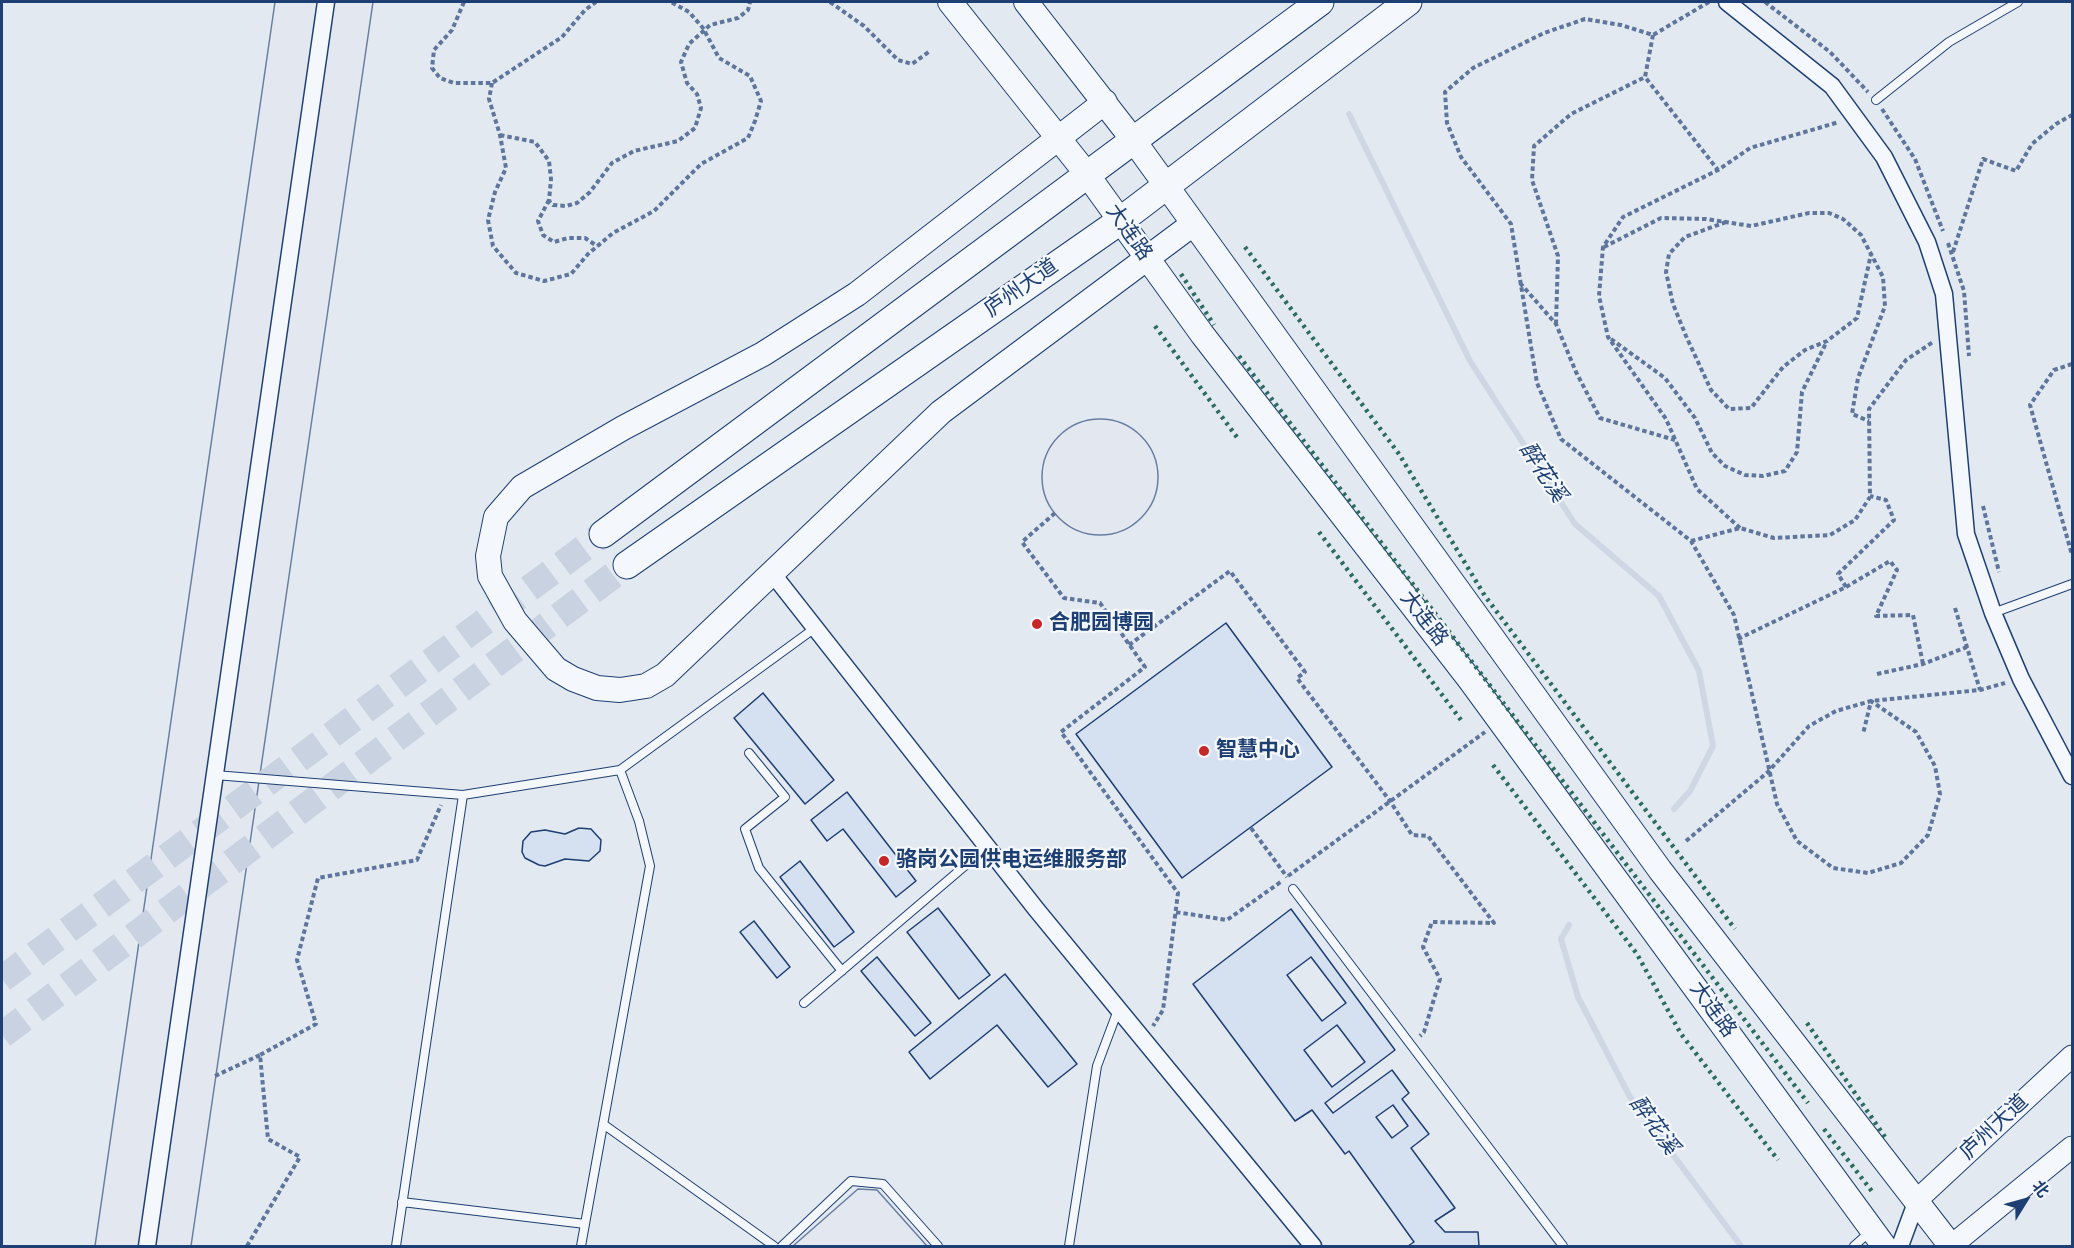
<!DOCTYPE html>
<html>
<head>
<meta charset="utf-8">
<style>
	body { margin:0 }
	#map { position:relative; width:2074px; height:1248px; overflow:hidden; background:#f4f7fb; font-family:Jost,"Noto Sans SC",sans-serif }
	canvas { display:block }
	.frame { position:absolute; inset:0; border:3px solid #1d3f73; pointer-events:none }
	.north { position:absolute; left:1996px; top:1170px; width:60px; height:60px; -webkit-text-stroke:4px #f4f7fb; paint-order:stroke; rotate:53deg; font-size:16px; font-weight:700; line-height:24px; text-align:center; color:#1d3f73 }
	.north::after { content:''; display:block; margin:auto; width:21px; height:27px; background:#1d3f73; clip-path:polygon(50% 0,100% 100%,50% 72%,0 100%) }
</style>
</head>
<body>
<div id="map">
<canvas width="2074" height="1248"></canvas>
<div class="frame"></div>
<div class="north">北</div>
</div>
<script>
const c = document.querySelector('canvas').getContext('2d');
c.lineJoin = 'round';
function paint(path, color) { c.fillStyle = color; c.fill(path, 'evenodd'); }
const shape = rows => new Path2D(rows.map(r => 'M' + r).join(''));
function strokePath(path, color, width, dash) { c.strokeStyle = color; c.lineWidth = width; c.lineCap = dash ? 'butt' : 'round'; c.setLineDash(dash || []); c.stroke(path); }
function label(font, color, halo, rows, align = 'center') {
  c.font = font + ' Jost,"Noto Sans SC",sans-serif'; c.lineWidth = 4.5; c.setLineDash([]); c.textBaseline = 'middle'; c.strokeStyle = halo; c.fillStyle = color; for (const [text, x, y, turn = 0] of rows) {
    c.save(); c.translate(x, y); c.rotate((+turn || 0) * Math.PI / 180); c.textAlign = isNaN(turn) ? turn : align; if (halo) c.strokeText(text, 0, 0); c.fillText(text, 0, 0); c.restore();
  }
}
const green = shape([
	[2,2,2072,2,2072,1246,2,1246,2,2]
]);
const parking = shape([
	[275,2,373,2,191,1246,95,1246,275,2],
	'1042 477a58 58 0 1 1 116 0a58 58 0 1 1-116 0Z',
	[858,1189,877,1190,927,1246,793,1246,858,1189]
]);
const stream = shape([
	[1349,114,1470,361,1575,524,1659,596,1699,671,1713,746,1690,791,1674,809],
	[1569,925,1561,939,1578,997,1630,1097,1741,1246]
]);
const building = shape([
	[1226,623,1332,767,1182,878,1076,734,1226,623],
	[763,693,834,780,805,804,734,718,763,693],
	[847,792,916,881,896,897,843,829,827,841,811,820,847,792],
	[579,828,591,829,601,840,600,851,589,861,565,859,545,866,539,865,525,858,522,852,523,841,531,832,545,830,565,834,579,828],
	[800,861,854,932,834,947,780,877,800,861],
	[938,908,990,975,959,999,907,932,938,908],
	[1291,909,1395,1050,1325,1103,1333,1113,1392,1070,1409,1093,1402,1099,1429,1134,1411,1148,1455,1208,1435,1221,1445,1232,1478,1232,1479,1246,1408,1246,1414,1242,1349,1151,1345,1154,1312,1110,1295,1121,1193,984,1291,909],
	[1311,957,1346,1003,1322,1021,1287,975,1311,957],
	[1337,1025,1365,1062,1332,1087,1304,1050,1337,1025],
	[1393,1105,1408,1126,1392,1138,1376,1117,1393,1105],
	[754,921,790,967,777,978,740,932,754,921],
	[877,957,931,1023,915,1036,861,971,877,957],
	[1005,974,1077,1064,1048,1087,997,1025,930,1079,909,1052,1005,974]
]);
const primaryTunnel = shape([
	[2,979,603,534],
	[2,1035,627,565]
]);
const path = shape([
	[464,2,452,30,434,50,432,68,440,78,454,83,492,83,562,37,585,10,596,2],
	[830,2,864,26,898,60,912,64,930,51],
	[1709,2,1653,35,1621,25,1585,19,1544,33,1473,68,1445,92,1447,123,1461,157,1511,224,1537,383,1561,439,1691,541,1734,615,1777,804,1797,841,1833,868,1868,873,1901,863,1928,835,1940,794,1935,766,1916,732,1871,701,1863,734],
	[1765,2,1830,52,1868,92],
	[1653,35,1645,77,1718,170],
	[492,83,489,99,500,135,506,168,495,192,488,220,493,246,516,273,544,281,571,274,588,254,613,233,654,211,701,164,748,138,755,121,761,101,750,76,719,58,703,28,689,12,671,2],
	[1882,109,1915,159,1943,231],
	[500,135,535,142,549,161,551,179,549,201,553,205,566,206,577,203,590,192,612,163,634,151,678,141,695,128,701,108,697,94,687,83,681,62,689,44,710,25,738,18,748,10,750,2],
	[549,200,538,221,543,235,554,242,568,238,585,238,597,246],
	[1726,222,1685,237,1669,254,1666,272,1673,304,1686,336,1711,390,1729,409,1751,408,1783,367,1805,350,1827,341,1857,318,1871,254],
	[1948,243,1964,291,1969,356],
	[1604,247,1661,218,1706,219,1751,226,1809,213,1829,213,1843,219,1861,235,1883,277,1885,306,1858,378,1852,414,1869,421],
	[1953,252,1983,159,2016,171,2032,144,2056,124,2072,115],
	[1520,283,1556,324,1576,372,1600,418,1675,440],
	[1556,324,1558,256,1532,180,1534,146,1571,114,1645,77],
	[1611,339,1665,378,1695,418,1712,453,1725,466,1745,475,1763,476,1785,471,1797,452,1802,392,1827,341],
	[2072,364,2054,370,2030,405,2072,555],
	[1983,506,1999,572],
	[1055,513,1022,542,1064,598,1100,603,1145,667,1061,732,1178,893,1163,1010,1153,1026],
	[1740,528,1697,489,1666,419,1608,337,1599,296,1603,247,1623,217,1718,170,1750,148,1839,122],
	[1691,541,1740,528,1774,538,1830,535,1855,520,1870,497,1869,409,1906,360,1933,342],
	[1846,587,1838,574,1894,520,1886,500,1870,496],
	[1955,608,1980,690],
	[1738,639,1846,587,1890,561,1897,570,1876,616,1913,615,1923,664],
	[1129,645,1230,571,1305,672,1297,678,1390,801,1412,835,1428,836,1494,923,1432,922,1423,947,1440,979,1424,1032,1420,1036],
	[1877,674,1923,664,1967,647],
	[1251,828,1287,877],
	[1686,841,1768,772,1809,726,1836,711,1871,701,1980,690,2005,683],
	[1288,876,1485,732],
	[1176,912,1227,920,1282,881],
	[215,1076,260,1055],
	[247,1246,300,1157,268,1139,260,1055,316,1024,297,960,318,878,417,860,441,805]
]);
const service = shape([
	[1876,100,1949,42,2018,2],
	[1993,613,2072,584],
	[749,753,785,797,745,829,759,868,842,971],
	[215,775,463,795,620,770,815,628],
	[1293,889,1563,1246],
	[804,1003,987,847],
	[603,1124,774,1246],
	[402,1202,585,1224],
	[396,1246,463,795],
	[581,1246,650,866,639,821,620,770],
	[782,1246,851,1181,883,1184,938,1246],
	[1069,1246,1097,1066,1118,1010],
	[1854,1246,1872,1230]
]);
const minor = shape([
	[1727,2,1832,86,1884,157,1927,242,1944,294,1966,534,1993,613,2021,679,2072,776],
	[772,573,1036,909,1313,1246],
	[147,1246,326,2],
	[1900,1246,1917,1200]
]);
const tertiary = shape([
	[1917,1200,2072,1056],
	[1951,1246,2072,1147]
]);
const secondary = shape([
	[950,2,1086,173,1202,334,1470,680,1884,1246],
	[1026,2,1134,141,1660,870,1951,1246],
	[1105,102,857,294,763,354,623,428,522,487,496,517,488,556,490,576,515,621,556,669,573,679,597,688,620,690,646,686,665,675,941,412,1193,224]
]);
const primary = shape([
	[603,534,1320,2],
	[627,565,1120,221,1408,2]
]);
const hedge = shape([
	[1245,247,1399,454,1485,596,1735,929],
	[1181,274,1214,325],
	[1155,326,1239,440],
	[1239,356,1808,1103],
	[1319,532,1461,720],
	[1493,765,1637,954,1681,1034,1778,1160],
	[1807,1023,1885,1137],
	[1824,1129,1874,1194]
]);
const markers = [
	[1037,624,6,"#c62828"],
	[1204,751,6,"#c62828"],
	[884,861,6,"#c62828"]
];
const streetNames = [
	["大连路",1128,233,55],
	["庐州大道",1022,289,-35],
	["大连路",1423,619,52],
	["大连路",1712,1010,54],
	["庐州大道",1995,1128,-43]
];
const poiNames = [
	["合肥园博园",1049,624],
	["智慧中心",1216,751],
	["骆岗公园供电运维服务部",896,861]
];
const waterNames = [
	["醉花溪",1542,473,57],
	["醉花溪",1653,1126,54]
];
paint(green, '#e3e9f0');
strokePath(green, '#687fa3', 1.5);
paint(parking, '#e3e8f0');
strokePath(parking, '#687fa3', 1.5);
strokePath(stream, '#cfd7e4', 6);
paint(building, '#d5e0f0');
strokePath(building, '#1d3f73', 1.5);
strokePath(primaryTunnel, '#c9d2e0', 27, [27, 14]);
strokePath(service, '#1d3f73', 10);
strokePath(minor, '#1d3f73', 19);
strokePath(tertiary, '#1d3f73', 23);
strokePath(secondary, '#1d3f73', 26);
strokePath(primary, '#1d3f73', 29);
strokePath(path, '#5e769c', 4, [4.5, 3]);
strokePath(service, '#f4f7fb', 8);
strokePath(minor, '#f4f7fb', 16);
strokePath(tertiary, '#f4f7fb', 21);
strokePath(secondary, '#f4f7fb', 24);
strokePath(primary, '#f4f7fb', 27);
strokePath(hedge, '#2c6c60', 4.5, [3, 4.5]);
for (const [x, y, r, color] of markers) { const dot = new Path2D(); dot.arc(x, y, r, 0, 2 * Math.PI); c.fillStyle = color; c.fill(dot); strokePath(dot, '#f4f7fb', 2); }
label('21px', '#1d3f73', '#f4f7fb', streetNames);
label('bold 21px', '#1d3f73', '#f4f7fb', poiNames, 'left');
label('italic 22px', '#1d3f73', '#f4f7fb', waterNames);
</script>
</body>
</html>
